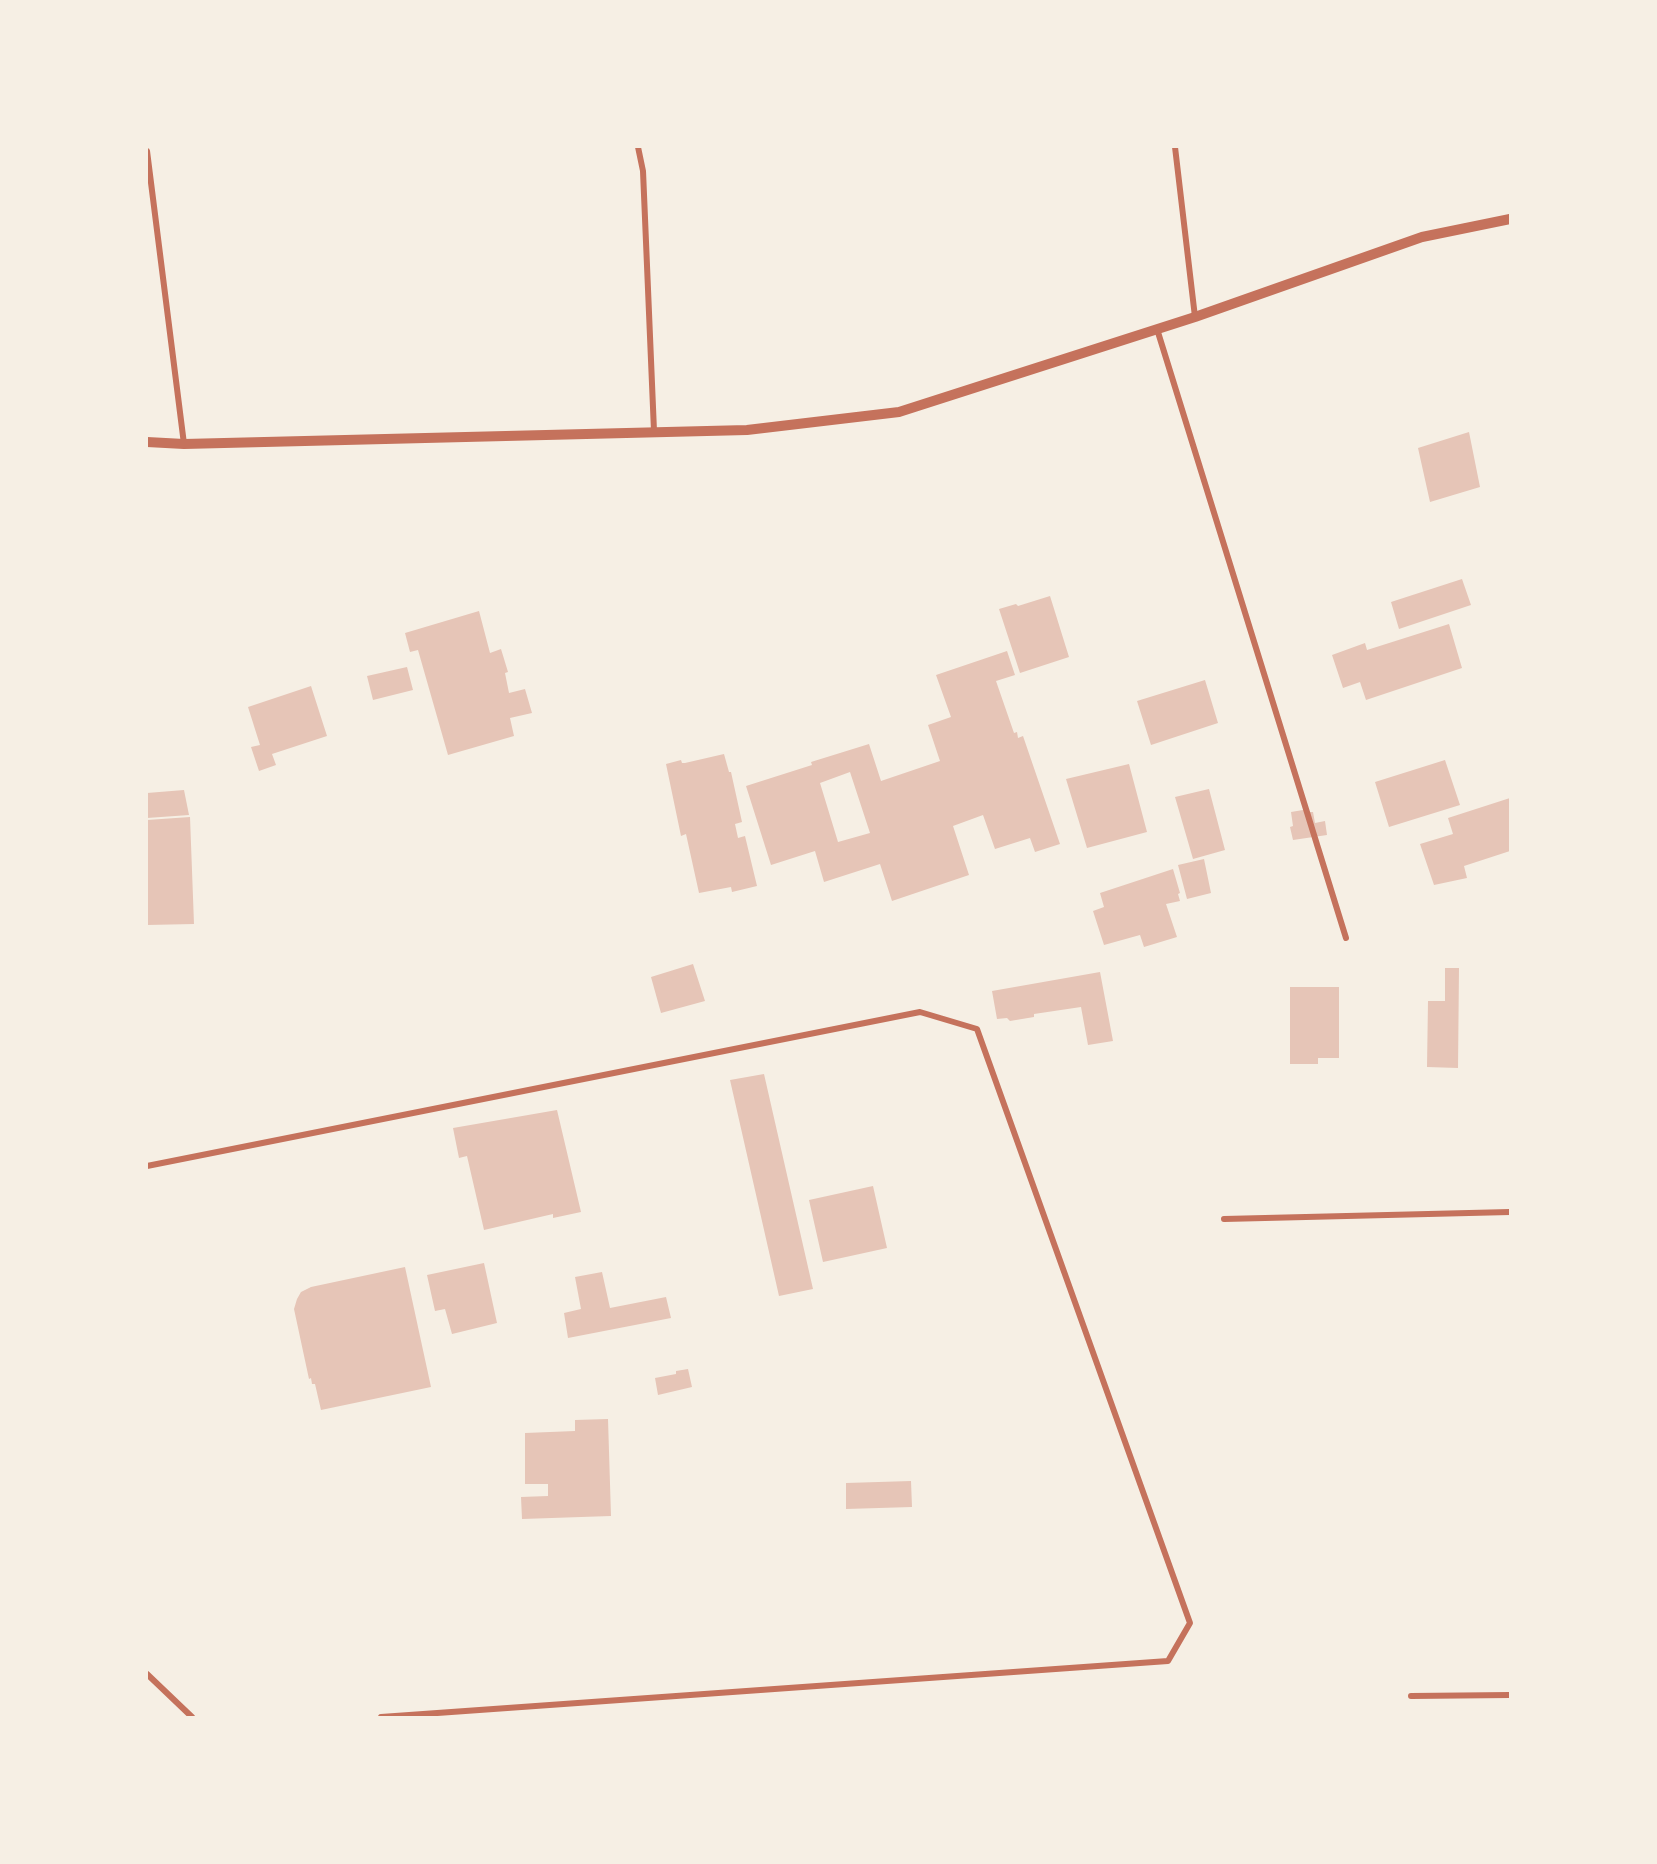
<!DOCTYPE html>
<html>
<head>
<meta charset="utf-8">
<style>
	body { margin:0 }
	#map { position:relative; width:1657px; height:1864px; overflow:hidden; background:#f6efe4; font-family:Cabin,sans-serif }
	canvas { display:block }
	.frame { position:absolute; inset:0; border:148px solid #f6efe4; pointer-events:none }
</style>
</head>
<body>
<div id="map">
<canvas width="1657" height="1864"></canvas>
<div class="frame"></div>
</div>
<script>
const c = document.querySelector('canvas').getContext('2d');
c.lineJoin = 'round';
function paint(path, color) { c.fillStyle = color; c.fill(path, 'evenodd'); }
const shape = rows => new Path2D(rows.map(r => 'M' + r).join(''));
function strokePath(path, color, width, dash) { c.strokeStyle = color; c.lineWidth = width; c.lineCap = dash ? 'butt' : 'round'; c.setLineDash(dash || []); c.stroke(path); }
const building = shape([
	[1469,432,1480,487,1430,502,1418,448],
	[1462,579,1471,605,1399,629,1391,602],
	[1050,596,1069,657,1020,673,999,609,1016,604,1018,606],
	[479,611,490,653,501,649,508,672,505,673,509,693,525,689,532,713,510,718,514,736,448,755,418,650,410,652,405,633],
	[1449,624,1462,668,1366,700,1360,682,1343,688,1332,655,1365,643,1367,650],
	[1007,651,1015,675,996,681,1014,733,1017,732,1018,738,1023,736,1060,844,1035,852,1030,838,995,849,983,815,953,826,969,875,892,901,880,864,824,882,815,851,771,865,746,786,812,765,811,762,869,744,881,781,940,761,928,725,951,717,936,675],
	[850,772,870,833,838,842,820,783],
	[407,667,413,690,373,700,367,676],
	[1205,680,1218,723,1151,745,1137,701],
	[311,686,327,736,272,754,276,765,259,771,251,747,260,745,248,707],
	[724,754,729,772,731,772,742,822,735,824,738,838,745,836,757,886,732,892,731,887,699,893,686,834,681,836,666,764,681,760,682,763,685,763],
	[1445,760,1460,805,1389,827,1375,782],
	[1129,764,1147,832,1087,848,1066,779],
	[1209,789,1225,850,1193,859,1175,797],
	[184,790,189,815,147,818,147,793],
	[1510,798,1510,851,1464,866,1467,878,1434,885,1420,844,1453,834,1448,818],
	[1309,809,1309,812,1313,812,1315,823,1325,821,1327,835,1293,840,1290,827,1293,826,1291,812],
	[190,817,194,924,147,925,147,820],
	[1204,859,1211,893,1187,899,1178,865],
	[1173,869,1180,893,1178,894,1180,901,1166,904,1177,937,1144,947,1140,935,1104,945,1093,911,1104,907,1100,893],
	[693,964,705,1001,661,1013,651,977],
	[1445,968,1459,968,1458,1068,1427,1067,1428,1001,1445,1001],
	[1100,972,1113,1041,1088,1045,1081,1007,1034,1014,1034,1017,1010,1021,1007,1018,997,1019,992,991],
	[1290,987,1339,987,1339,1058,1318,1058,1318,1064,1290,1064],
	[764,1074,813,1289,779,1296,730,1080],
	[557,1110,581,1212,553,1218,553,1214,484,1230,467,1156,459,1158,453,1128],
	[873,1186,887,1248,823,1262,809,1200],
	[484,1263,497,1323,452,1334,445,1309,435,1311,427,1275],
	[405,1267,431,1387,321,1410,315,1384,312,1384,311,1378,309,1379,294,1309,297,1299,301,1292,311,1287],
	[602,1272,610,1308,666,1297,671,1318,568,1338,564,1313,581,1309,575,1277],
	[688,1369,692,1387,658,1395,655,1378,676,1374,676,1371],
	[608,1419,611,1516,522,1519,521,1497,548,1496,548,1484,525,1484,525,1433,575,1431,575,1420],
	[911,1481,912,1507,846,1509,846,1483]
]);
const minor = shape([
	[638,147,643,171,654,431],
	[1175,147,1195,317],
	[147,151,184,444],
	[1157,329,1346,938],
	[147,1166,920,1012,977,1029,1190,1623,1168,1661,381,1717],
	[1224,1219,1510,1212],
	[147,1674,192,1717],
	[1411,1696,1510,1695]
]);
const tertiary = shape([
	[147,442,184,444,747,430,899,412,1195,317,1422,237,1510,219]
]);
paint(building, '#e6c5b7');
strokePath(minor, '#c5725c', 6);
strokePath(tertiary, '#c5725c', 10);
</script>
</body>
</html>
